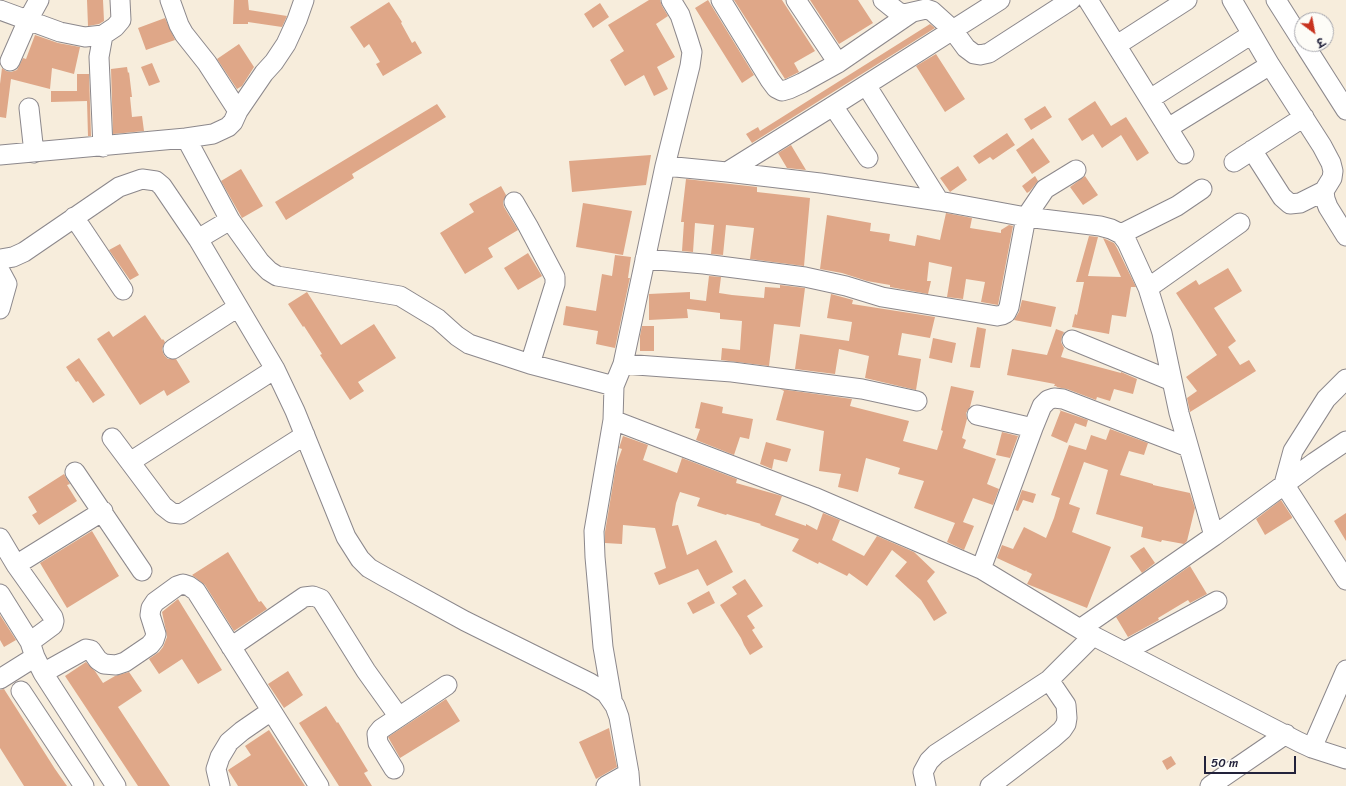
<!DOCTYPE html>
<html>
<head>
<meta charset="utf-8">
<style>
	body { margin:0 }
	#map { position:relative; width:1346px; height:786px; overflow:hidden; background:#f7eddc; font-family:Sriracha,"Playpen Sans Deva",sans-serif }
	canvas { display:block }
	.north { position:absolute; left:1294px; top:12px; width:40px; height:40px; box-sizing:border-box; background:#fdfcf7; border:1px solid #a5a5ac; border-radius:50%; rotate:148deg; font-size:11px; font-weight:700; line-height:16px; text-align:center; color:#22223b }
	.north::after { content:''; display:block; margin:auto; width:14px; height:18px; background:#c8321e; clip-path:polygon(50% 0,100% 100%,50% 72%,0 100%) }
	.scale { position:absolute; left:1204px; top:756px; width:92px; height:18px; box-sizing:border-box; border:2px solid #22223b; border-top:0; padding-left:5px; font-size:12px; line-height:14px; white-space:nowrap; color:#22223b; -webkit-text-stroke:3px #fdfcf7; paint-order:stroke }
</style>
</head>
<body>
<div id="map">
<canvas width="1346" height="786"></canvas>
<div class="north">उ</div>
<div class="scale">50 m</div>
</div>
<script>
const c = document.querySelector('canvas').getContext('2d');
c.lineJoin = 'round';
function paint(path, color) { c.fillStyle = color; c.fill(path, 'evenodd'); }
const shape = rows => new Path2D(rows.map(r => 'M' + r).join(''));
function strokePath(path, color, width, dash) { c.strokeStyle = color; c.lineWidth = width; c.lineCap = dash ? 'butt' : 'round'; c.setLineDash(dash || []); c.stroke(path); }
const building = shape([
	[87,0,103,0,104,21,99,24,88,26],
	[234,0,248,0,249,10,287,16,282,27,248,22,248,24,233,24],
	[649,0,660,0,662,6,668,16,656,24,675,57,657,67,668,89,654,96,644,75,625,86,610,60,624,51,608,25],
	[708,0,754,75,742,83,695,8],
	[734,0,782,0,815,51,794,63,799,72,785,79],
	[810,0,858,0,873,23,839,44],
	[389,2,402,22,401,23,412,43,415,41,422,53,383,76,376,64,380,62,369,44,364,48,350,27],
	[600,3,609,17,593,28,584,14],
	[165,18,175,40,146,50,138,28],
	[930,24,935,28,752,143,746,134,758,127,760,131],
	[35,35,58,43,80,47,74,74,52,68,50,89,11,79,6,118,0,117,0,84,2,68,6,71,11,72,17,70,23,58,26,59],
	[239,44,254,67,242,86,237,89,217,59],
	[936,54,965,99,945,112,916,66],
	[152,63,160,82,149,86,141,67],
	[127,67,128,73,129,72,132,97,130,97,132,117,142,116,144,131,113,134,111,69],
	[77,74,89,74,91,136,88,136,87,101,51,102,51,91,77,91],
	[1095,101,1111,126,1126,117,1149,153,1137,161,1121,135,1102,148,1093,134,1082,141,1068,119],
	[437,104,446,117,352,174,354,178,286,220,275,202],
	[1045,106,1052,117,1031,130,1024,119],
	[1007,133,1015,145,993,160,990,157,979,164,973,156],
	[1033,138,1050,162,1032,174,1016,150],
	[791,145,806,170,787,168,778,153],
	[651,155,646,185,572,192,569,161],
	[958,166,967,180,950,192,940,178],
	[241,169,263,206,242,218,221,181],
	[1035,176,1038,181,1030,191,1027,193,1022,186],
	[1085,176,1098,195,1083,205,1070,187],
	[686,179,757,187,757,192,810,198,804,266,750,259,754,228,726,225,723,255,711,254,714,225,695,223,693,252,682,251,684,222,681,222],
	[501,186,506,195,503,202,504,207,518,230,488,248,493,257,465,274,440,233,474,212,469,204],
	[583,203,632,211,623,255,576,247],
	[946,213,972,218,970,228,1001,233,1001,230,1009,225,1013,226,998,305,981,302,985,282,966,279,963,299,947,297,952,267,929,262,927,281,931,281,928,294,890,287,890,285,867,281,842,273,820,269,827,215,871,223,870,231,890,234,889,241,915,246,917,235,940,240],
	[1089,236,1098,237,1088,276,1121,277,1103,238,1114,243,1117,248,1136,287,1131,287,1126,317,1112,315,1109,334,1072,327,1075,314,1077,315,1084,282,1076,282],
	[120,244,139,275,130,280,109,250],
	[528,253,542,276,518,290,504,268],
	[615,255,631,257,628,278,630,278,629,282,615,348,596,344,598,331,563,325,566,306,596,311,602,274,612,276],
	[1228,268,1242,291,1214,308,1236,341,1228,347,1240,365,1249,360,1256,371,1190,412,1187,398,1197,391,1186,377,1217,355,1176,293,1196,280,1199,285],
	[709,276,721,277,719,293,732,295,764,298,765,287,780,288,780,285,805,288,800,327,774,324,769,366,721,360,722,348,740,350,742,321,720,319,720,313,687,309,688,318,649,320,649,294,690,292,690,299,706,301],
	[307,292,341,345,374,324,396,358,358,382,364,391,350,400,320,355,322,354,304,326,303,327,288,304],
	[831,294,853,300,852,304,935,317,930,338,902,333,898,355,921,359,916,390,865,378,869,356,839,349,835,374,795,369,800,334,849,341,852,322,827,318],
	[1022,300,1056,307,1051,327,1014,320,1019,312],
	[145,315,162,340,163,339,165,342,162,349,164,355,168,359,176,359,190,382,167,396,164,390,140,405,97,339,109,331,113,337],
	[642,326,654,326,654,351,640,351,640,336],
	[977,327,986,329,980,368,979,368,970,367],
	[1056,329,1064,332,1062,336,1061,342,1064,348,1061,357,1121,373,1121,372,1137,379,1133,394,1114,389,1110,401,1097,397,1096,400,1067,389,1056,387,1057,386,1054,386,1055,384,1007,375,1012,349,1047,355],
	[933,338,956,343,952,363,929,358],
	[79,358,105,395,93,403,78,381,76,382,66,367],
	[951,386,974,391,970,407,966,413,967,419,962,438,966,440,963,448,996,459,987,484,999,489,993,505,973,498,963,522,974,526,964,550,947,542,955,523,914,508,924,481,898,474,900,468,866,458,858,492,838,487,841,474,819,471,824,431,776,420,784,391,780,389,852,399,850,406,909,421,903,441,937,450,943,431,941,430],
	[701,402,723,407,722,413,753,419,749,439,740,437,734,455,696,440,700,429,695,428],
	[1059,410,1088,420,1086,427,1075,423,1067,443,1051,436,1061,410],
	[1110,429,1148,443,1144,455,1129,451,1120,475,1153,484,1153,485,1190,493,1195,508,1187,541,1184,544,1162,540,1161,542,1141,537,1143,527,1096,514,1108,470,1084,462,1069,504,1080,508,1072,532,1111,547,1087,608,1027,584,1032,574,1026,571,1027,570,1025,571,997,558,1002,545,1013,549,1024,527,1046,538,1054,518,1060,498,1051,495,1069,445,1086,450,1091,435,1106,440],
	[1002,432,1018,436,1010,458,996,455],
	[623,436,648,445,643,460,677,473,682,458,737,479,736,483,782,496,775,515,806,526,806,524,817,530,823,513,840,520,832,540,864,556,877,536,914,552,935,572,927,581,947,613,934,621,921,600,895,576,907,562,892,550,867,586,849,573,847,576,819,562,818,564,792,551,799,539,760,525,761,524,727,514,726,515,697,506,700,498,680,492,676,503,672,526,678,525,687,555,716,540,733,572,707,586,698,569,659,585,654,573,666,568,655,528,623,525,622,544,605,543,605,532,616,466,622,449,619,448],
	[766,442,791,449,787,462,774,459,772,469,760,464],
	[64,474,70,484,67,485,77,501,39,525,32,515,37,512,28,497],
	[1022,490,1036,494,1033,503,1023,500,1018,511,1015,510],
	[1281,500,1292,517,1292,518,1265,535,1256,519],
	[1346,513,1346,541,1334,521],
	[92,531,119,576,67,608,40,563],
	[1144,547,1155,563,1142,573,1130,556],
	[228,552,259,602,261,601,267,609,234,631,205,585,192,575],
	[1190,566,1207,594,1190,603,1188,600,1158,618,1159,620,1128,637,1116,617],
	[745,579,763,606,747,616,755,628,752,630,763,647,750,655,744,645,741,638,720,605,737,594,732,587],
	[709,591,715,603,693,614,687,603],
	[178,599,222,670,198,684,182,659,159,674,149,659,159,652,163,647,167,637,166,631,162,612],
	[0,615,16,640,4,647,0,640],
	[86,662,95,671,103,683,115,676,129,672,142,691,118,707,170,786,138,786,65,676],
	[288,671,303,695,284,708,268,684],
	[4,689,55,769,67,786,24,786,0,748,0,690],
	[446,699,460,721,400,758,388,737],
	[326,706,337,723,338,722,368,771,364,773,372,786,339,786,299,723],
	[609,728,617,767,596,779,579,742],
	[269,730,305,786,238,786,228,770,251,755,245,746],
	[1171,756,1176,764,1167,770,1162,761]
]);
const minor = shape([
	[170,0,179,25,184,34,207,63,238,111],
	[721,0,770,80,776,88,782,91,789,89,802,83,838,63,911,13],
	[796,0,838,63],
	[883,0,898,12,904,14,926,9,932,11,952,29,966,48,974,54,980,55,989,53,1071,0],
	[1088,0,1184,154],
	[1232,0,1270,65,1322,146,1331,163,1333,171,1332,178,1324,191,1325,199,1328,207,1346,236],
	[1276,0,1302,41],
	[0,10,60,32,85,37,103,35],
	[1304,44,1346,110],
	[1117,45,1187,0],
	[10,61,28,20,39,0],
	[866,85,939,201],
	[1150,99,1252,34],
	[833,106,868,158],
	[29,108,34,153],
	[1168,128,1270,65],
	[186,138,213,134,228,127,233,122,238,111,264,73,274,62,286,44,297,20,304,0],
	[103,147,99,57,103,35,115,27,121,20,120,0],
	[1252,150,1282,197,1290,204,1300,203,1324,191],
	[0,155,186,138,230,220,260,262,269,271,277,276,400,296,438,319,457,336,469,344,530,364,614,386],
	[1234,162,1304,117],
	[665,166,727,172,820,183,939,201,1026,217,1100,226,1111,229,1121,234,1127,242,1148,288,1162,333,1179,413,1214,536],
	[727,172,833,106,1000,0],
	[514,202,528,226,555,277,555,284,530,364],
	[74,217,123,290],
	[1121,234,1177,206,1202,189],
	[198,239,230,220],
	[0,259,13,257,24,252,119,187,142,179,156,181,162,186,198,239,275,369,295,411,346,537,360,559,369,568,383,576,465,621,590,683,606,693,615,706,619,717,629,773,630,786],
	[645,259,704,264,805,277,846,286,882,297,997,316,1002,315,1006,313,1009,307,1026,217,1045,189,1076,170],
	[0,271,7,284,0,309],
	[1148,288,1240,223],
	[1072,340,1172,381],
	[173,349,238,307],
	[623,364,732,372,862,389,917,401],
	[1346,379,1326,399,1293,451,1284,484,1346,580],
	[977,415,1033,428],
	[613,420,814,497,981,569,1080,629,1299,742,1312,748,1346,759],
	[112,438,163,506,172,513,181,514,305,435],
	[130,462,275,369],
	[75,472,142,571],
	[0,538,16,565,53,617,54,621,53,625,30,642],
	[16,565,103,511],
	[981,569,1033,428,1042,406,1048,400,1054,398,1063,399,1188,447],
	[0,594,30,642,35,657,43,673,86,649,91,650,98,660,104,664,116,665,125,662,150,645,154,640,156,634,150,615,151,608,155,602,177,586,183,584,189,586,196,591,319,786],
	[1080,629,1214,536,1315,462,1346,441],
	[231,647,304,597,313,596,321,599,366,671,399,717],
	[1124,652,1217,601],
	[43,673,116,786],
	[0,679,35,657],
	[21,691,84,786],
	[612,699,603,647,595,557,594,531,613,420,614,386,623,364,665,166,690,66,692,52,687,36,680,15,671,0],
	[1312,748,1346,670],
	[394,769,378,743,377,734,381,729,447,685],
	[220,786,216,769,220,757,229,742,242,731,271,711],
	[606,786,629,773],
	[926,786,923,772,929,761,936,754,1049,680,1093,636],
	[990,786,1053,738,1062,730,1066,724,1067,718,1066,705,1049,680],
	[1210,786,1286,734]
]);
paint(building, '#dfa788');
strokePath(minor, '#8c888c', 21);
strokePath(minor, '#fff', 19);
</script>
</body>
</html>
